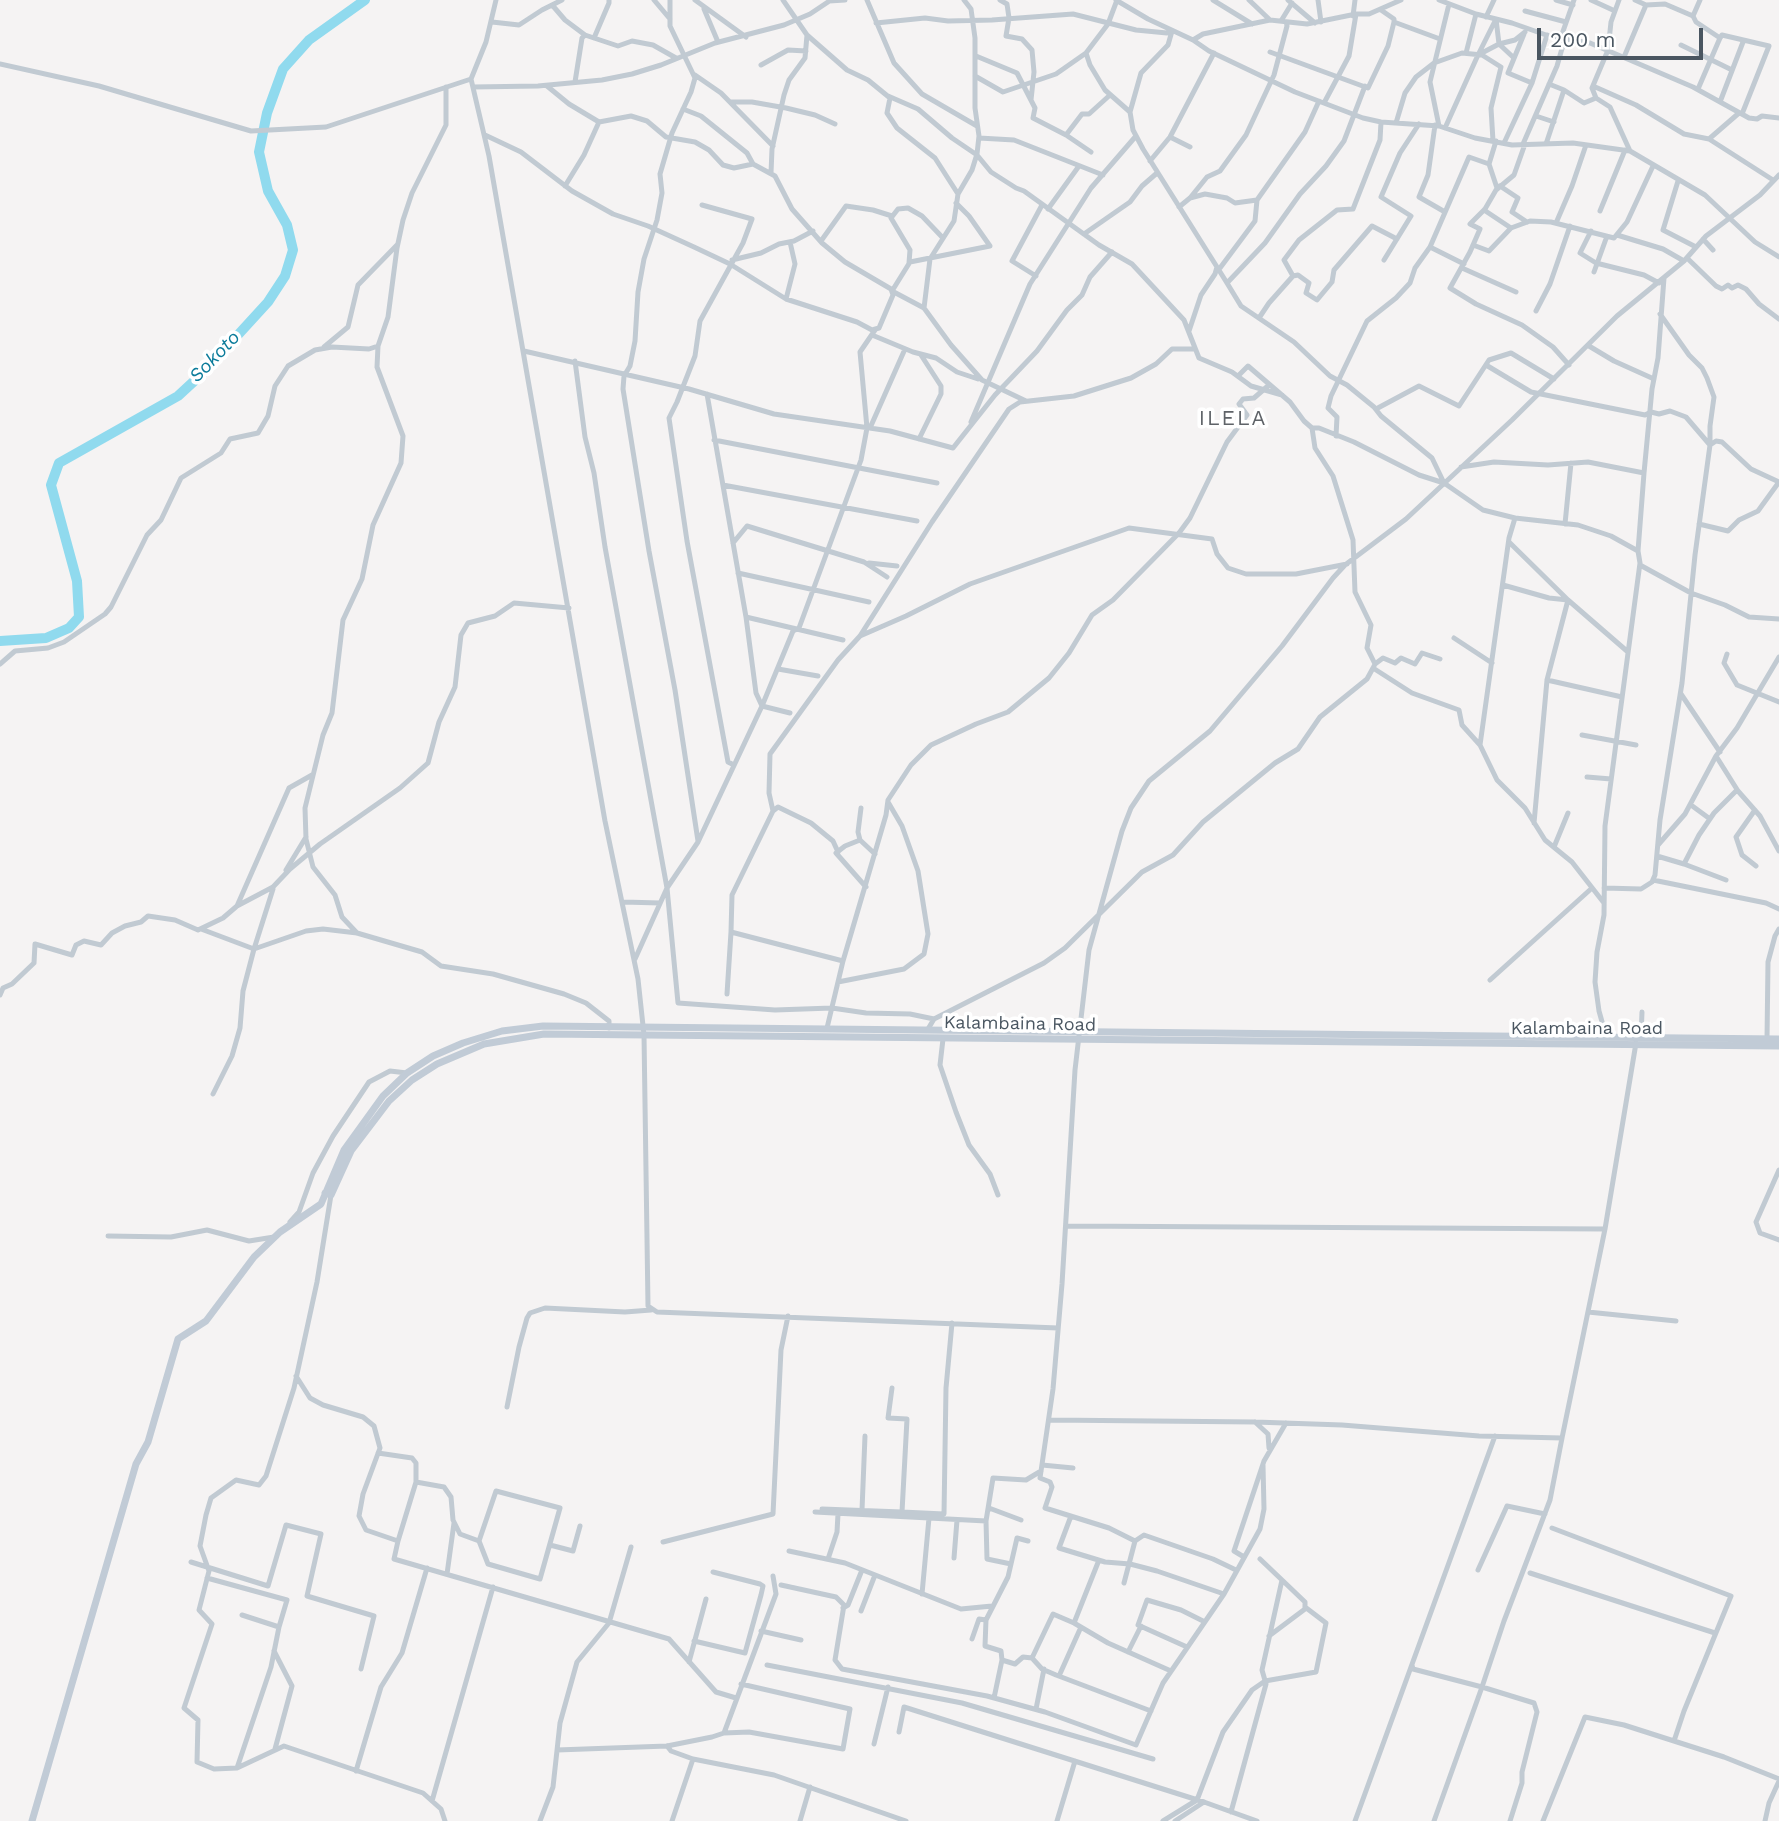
<!DOCTYPE html>
<html>
<head>
<meta charset="utf-8">
<style>
	body { margin:0 }
	#map { position:relative; width:1779px; height:1821px; overflow:hidden; background:#f5f3f3; font-family:"Work Sans",sans-serif }
	canvas { display:block }
	.scale { position:absolute; left:1537px; top:28px; width:166px; height:32px; box-sizing:border-box; border:4px solid #4a5661; border-top:0; padding-left:9px; font-size:21px; line-height:24px; white-space:nowrap; color:#4a5661; -webkit-text-stroke:5px #fff; paint-order:stroke }
</style>
</head>
<body>
<div id="map">
<canvas width="1779" height="1821"></canvas>
<div class="scale">200 m</div>
</div>
<script>
const c = document.querySelector('canvas').getContext('2d');
c.lineJoin = 'round';
const shape = rows => new Path2D(rows.map(r => 'M' + r).join(''));
function strokePath(path, color, width, dash) { c.strokeStyle = color; c.lineWidth = width; c.lineCap = dash ? 'butt' : 'round'; c.setLineDash(dash || []); c.stroke(path); }
function label(font, color, halo, rows, align = 'center') {
  c.font = font + ' "Work Sans",sans-serif'; c.lineWidth = 7; c.setLineDash([]); c.textBaseline = 'middle'; c.strokeStyle = halo; c.fillStyle = color; for (const [text, x, y, turn = 0] of rows) {
    c.save(); c.translate(x, y); c.rotate((+turn || 0) * Math.PI / 180); c.textAlign = isNaN(turn) ? turn : align; if (halo) c.strokeText(text, 0, 0); c.fillText(text, 0, 0); c.restore();
  }
}
const river = shape([
	[0,641,46,638,69,628,79,617,77,581,51,485,59,463,178,396,204,372,268,302,285,276,293,250,287,225,268,191,259,152,267,113,283,69,309,40,365,0]
]);
const street = shape([
	[496,0,486,42,471,79,489,156,605,821,638,979,644,1035,648,1306,657,1312,1058,1328],
	[654,0,670,19],
	[670,0,670,26,695,78,691,92,672,133,660,174,662,193,657,220,644,259,638,292,635,341,630,366,624,376,623,389,649,551,675,690,698,841],
	[695,0,746,37],
	[783,0,807,35,847,70,868,80,890,98,887,113,897,128,935,158,958,194],
	[867,0,894,63,922,94,977,126],
	[964,0,971,9,975,38,975,108,979,136,977,154,972,170,958,194,954,221,930,259,924,308,951,345,982,380,1026,401],
	[1000,0,1007,4,1009,18,1006,36,1022,39,1032,50,1034,72,1031,100],
	[1116,0,1148,19,1193,40,1203,34,1270,20,1307,24,1356,14,1369,14,1401,0],
	[1213,0,1252,24],
	[1249,0,1270,20],
	[1288,0,1315,23],
	[1318,0,1321,22],
	[1439,0,1476,14,1512,23,1549,36,1590,43,1693,87,1749,118,1757,119,1762,116,1779,118],
	[1556,0,1573,5],
	[1591,0,1615,11],
	[1619,0,1611,22,1608,50,1592,88,1596,98,1610,107,1630,151],
	[1635,0,1646,5,1665,4,1693,16,1700,0],
	[829,1,845,0],
	[553,6,565,20,585,35,618,46,632,41,653,45,676,58],
	[704,9,718,42],
	[1381,10,1394,19,1394,22,1440,39],
	[1525,11,1566,22],
	[1353,16,1355,0],
	[1693,16,1696,22,1720,38,1698,89],
	[1486,17,1494,0],
	[1281,21,1292,3],
	[492,22,519,25,542,10,562,0],
	[876,23,925,18,948,21,992,20,1073,14,1136,30,1167,33,1172,31,1168,45,1141,73,1130,112],
	[1524,34,1508,73,1532,83],
	[1561,37,1574,0],
	[594,38,609,3,609,0],
	[1720,38,1722,35,1769,46,1742,114],
	[1193,40,1209,51,1295,92,1363,118,1381,122,1439,126,1475,138,1512,145,1573,143,1630,151,1705,195,1755,242,1779,257],
	[1681,45,1732,70],
	[1270,52,1368,88,1388,46,1394,22],
	[1086,53,1090,65,1105,90,1130,112,1133,130,1143,149,1217,267,1215,274,1201,295,1189,331],
	[1466,53,1476,14],
	[1478,55,1496,19,1499,44,1515,40,1525,32],
	[976,56,1017,73,1035,108,1033,118,1066,135,1091,152],
	[1624,57,1646,5],
	[0,64,99,86,251,131,326,127,471,79],
	[761,65,788,50,806,51],
	[695,75,721,93,773,146],
	[975,76,1003,92,1056,74,1086,53,1108,24,1117,0],
	[575,82,582,38,585,35],
	[1549,84,1564,90,1584,103,1596,98],
	[1365,86,1344,141,1326,166,1300,194,1265,243,1227,283,1241,306,1294,342,1330,376,1347,385,1374,407,1381,416,1432,458,1444,483],
	[1593,86,1636,105,1684,134,1709,139,1739,113],
	[473,87,538,86,602,80,632,74,661,65,715,43,784,25,810,14,831,0],
	[888,96,918,109,952,138,977,155,991,172,1016,188,1024,191,1099,245,1132,264,1184,320,1199,358,1232,372,1251,386,1282,395],
	[730,102,752,102,786,108,815,115,835,124],
	[1720,102,1743,42],
	[1324,103,1349,56,1356,14],
	[683,109,701,116,747,153,753,164],
	[1536,116,1554,122],
	[1396,123,1405,93,1416,77,1434,63,1462,53,1482,55,1501,67,1491,108,1493,141],
	[1435,125,1428,175,1419,197,1445,212],
	[1439,126,1430,82,1449,4],
	[1445,128,1478,55,1499,44,1514,58],
	[485,135,521,152,572,191,613,214,648,226,694,247,730,264,786,299,857,322,872,330,879,328,893,295,891,289,845,262,822,243,792,209,775,176,753,164,734,168,723,165,709,150,695,142,666,137,647,121,631,116,599,122,569,104,547,86],
	[1066,135,1082,114,1089,114,1110,95],
	[1170,137,1190,147],
	[979,138,1014,140,1103,175],
	[1709,139,1773,180],
	[1504,143,1532,83,1547,35],
	[1523,144,1557,66,1565,38],
	[1525,144,1514,175,1496,190,1485,209,1470,224,1480,229,1470,252,1450,288,1476,304,1522,325,1553,347,1569,365],
	[1546,144,1564,90],
	[1150,161,1170,137,1214,53],
	[1489,164,1497,188],
	[771,173,772,149,784,95,789,80,805,58,807,35],
	[1678,181,1663,230,1696,247],
	[565,186,584,155,599,122],
	[1500,186,1518,198,1512,212,1527,222],
	[1190,198,1205,194,1227,198,1235,203,1257,200],
	[702,205,752,219,743,243,700,321,695,356,677,402,669,418,687,541,728,762,734,765],
	[1179,207,1190,198,1207,177,1220,171,1246,135,1274,75,1287,26,1286,22],
	[1048,209,1079,166],
	[1484,210,1511,228,1530,221,1551,222,1614,238,1627,222,1653,166],
	[1600,211,1625,150],
	[1556,223,1572,186,1586,145],
	[1591,231,1580,253,1596,263,1644,275,1659,283],
	[1084,234,1130,202,1142,186,1157,173],
	[1617,235,1663,249,1684,261],
	[1703,239,1713,250],
	[821,241,846,206,873,210,892,216],
	[1473,245,1489,251,1511,228],
	[1430,247,1464,264],
	[1687,258,1716,286,1722,289,1728,285,1732,288,1738,285,1746,289,1759,304,1779,319],
	[732,260,761,253,779,244,794,241,813,231],
	[1384,260,1411,216,1381,197,1400,153,1419,124],
	[909,263,910,250,891,218,898,209,908,208,922,216,942,237],
	[1462,268,1516,292],
	[1594,272,1607,236],
	[1036,276,1012,261,1042,205],
	[1293,276,1298,275,1309,283,1306,293,1317,300,1332,282,1334,270,1372,226,1397,239],
	[1227,283,1217,267,1220,268,1255,221,1257,200,1305,132,1319,101],
	[786,299,795,264,790,242],
	[924,308,892,291,910,262,990,246,969,216,956,203],
	[1536,311,1550,284,1570,226],
	[1259,318,1269,303,1293,276,1284,260,1299,240,1337,210,1353,209,1380,140,1381,122],
	[875,330,860,352,867,428,861,460,799,628,793,631,762,706,698,842,667,888,678,1003,775,1010,832,1008,866,1013,910,1014,934,1019],
	[872,335,913,352,936,358,957,372,978,379],
	[1589,346,1614,361,1654,379],
	[324,347,348,327,358,285,397,245],
	[524,351,689,389,774,414,890,431,953,448,995,395,1037,351,1067,310,1082,295,1090,277,1112,252],
	[575,361,585,437,594,473,605,547,667,888,635,959],
	[1486,365,1531,392,1645,415,1651,412,1659,414,1670,411,1686,417,1710,445,1710,426,1714,397,1707,378,1702,368,1689,355,1660,314],
	[1238,376,1248,366,1290,402,1304,421,1312,428,1315,448,1333,476,1353,540,1355,592,1371,625,1367,648,1375,664,1373,668],
	[707,394,746,617,756,693,762,706,790,713],
	[1376,409,1419,386,1459,406,1489,360,1511,353,1554,379],
	[971,422,1030,284,1091,188,1136,136],
	[870,428,905,349],
	[1312,428,1319,428,1354,442,1419,475,1444,483,1483,510,1515,518],
	[1336,436,1337,417,1328,408,1331,396,1367,321,1396,298,1410,283,1415,268,1430,247,1469,157,1489,164,1496,141],
	[919,439,941,394,941,386,921,355],
	[714,440,937,483],
	[1461,467,1494,462,1548,465,1588,462,1644,473],
	[723,485,917,521],
	[1565,524,1571,463],
	[1699,524,1728,531,1739,520,1758,511,1779,482],
	[1509,542,1568,600,1628,652],
	[733,543,747,526,864,562,887,577],
	[869,563,897,566],
	[1640,565,1691,593,1725,605,1749,617,1779,619],
	[738,573,869,602],
	[1503,585,1549,598,1568,600,1547,680],
	[746,617,843,640],
	[860,636,906,616,970,584,1129,528,1212,539,1217,554,1228,568,1246,574,1296,574,1347,564],
	[1454,638,1492,663],
	[1727,654,1724,663,1737,685,1779,702],
	[0,664,15,651,48,648,64,642,105,614,111,607,147,535,161,520,181,478,221,453,230,439,258,433,268,416,275,386,288,366,315,350,332,347,369,349,378,346],
	[1375,664,1383,658,1395,663,1401,658,1415,664,1422,653,1440,659],
	[778,669,818,676],
	[1681,694,1720,752],
	[1582,735,1636,745],
	[1480,745,1509,538,1515,518,1578,525,1611,536,1638,551],
	[1716,756,1738,791,1760,816,1779,851],
	[1587,777,1611,779],
	[1691,805,1710,819],
	[861,808,858,832,860,840,875,854],
	[1755,810,1736,837,1742,855,1756,866],
	[773,811,778,807,811,823,833,841,838,852],
	[1534,823,1547,680,1622,697],
	[860,840,845,846,836,853,866,887],
	[1658,845,1685,814,1716,756,1737,728,1779,657],
	[1554,847,1568,813],
	[1657,856,1684,864,1699,835,1714,813,1737,790],
	[1684,864,1726,880],
	[286,870,306,837],
	[1653,880,1766,903,1779,909],
	[1604,888,1641,889,1652,882,1655,875,1660,820,1682,683,1695,555,1710,445,1716,441,1722,442,1751,469,1779,482],
	[623,902,660,903],
	[237,906,289,788,312,775],
	[201,929,254,949,273,889],
	[357,933,342,917,335,895,313,867,306,839,305,808,323,735,332,713,343,620,362,579,373,525,401,463,403,436,377,367,378,346,388,317,397,248,403,220,412,193,446,125,446,87],
	[843,961,731,932,732,895,773,811,769,793,770,754,838,660,860,636,932,522,1009,409,1020,402,1074,396,1131,378,1156,364,1172,349,1194,349],
	[1490,980,1592,888],
	[838,982,904,969,924,954,928,934,918,871,902,826,888,802],
	[727,994,731,932],
	[0,995,3,988,12,984,34,963,35,944,72,955,76,945,84,941,101,945,112,933,125,926,141,922,148,916,175,920,198,930,223,918,237,906,273,887,290,869,320,844,400,788,428,763,439,722,455,687,461,635,468,623,495,616,514,603,569,608],
	[827,1028,843,961,886,815,888,800,911,765,931,745,976,724,1008,712,1049,678,1069,653,1092,615,1113,600,1179,533,1190,518,1227,442,1247,415,1239,404,1243,399,1254,398,1269,385],
	[928,1029,934,1019,1044,963,1065,948,1142,872,1173,855,1203,822,1275,763,1298,749,1320,717,1367,679,1373,668,1412,693,1459,710,1462,725,1480,745,1497,780,1525,808,1545,840,1572,862,1604,903],
	[1606,1036,1599,1011,1595,982,1597,952,1604,915,1605,826,1640,563,1638,551,1644,473,1652,389,1658,358,1664,278],
	[1641,1038,1642,1012],
	[943,1039,940,1065,956,1112,969,1145,990,1174,998,1195],
	[1767,1039,1768,962,1775,936,1779,929],
	[213,1094,232,1056,240,1028,243,991,254,949,306,931,323,929,357,933,422,952,441,966,493,974,564,994,586,1003,609,1021,609,1028],
	[1779,1170,1756,1222,1760,1233,1779,1240],
	[290,1222,299,1212,313,1173,333,1136,369,1082,390,1071,407,1073],
	[1066,1226,1605,1229],
	[108,1236,171,1237,207,1230,249,1241,274,1237],
	[1588,1312,1676,1321],
	[296,1376,310,1398,323,1405,363,1417,374,1426,380,1448,363,1494,359,1516,366,1530,398,1541,394,1559,669,1639,716,1692,736,1698],
	[507,1407,519,1347,527,1318,530,1313,545,1308,625,1312,651,1310],
	[1050,1420,1255,1422,1342,1425,1479,1436,1562,1438,1605,1229,1636,1043],
	[1255,1422,1268,1434,1269,1448],
	[378,1453,412,1458,416,1463,416,1482,444,1487,451,1497,453,1520,460,1534,479,1541,488,1564,540,1579,560,1508,496,1491,479,1541],
	[1042,1465,1073,1468],
	[989,1508,1021,1520],
	[822,1509,902,1512,907,1419,888,1418,892,1388],
	[862,1510,865,1436],
	[815,1512,986,1521],
	[902,1512,944,1514,946,1388,952,1323],
	[1071,1516,1059,1548,1105,1562,1130,1564,1157,1571,1224,1594],
	[1552,1528,1731,1596,1684,1711,1674,1741],
	[398,1541,416,1482],
	[1028,1541,1017,1538,1008,1577,986,1620,985,1646,1001,1651,1002,1660,1015,1664,1023,1657,1032,1658,1042,1669,1056,1675,1151,1711],
	[1135,1541,1109,1528,1045,1508,1052,1487,1050,1482,1040,1478,1053,1389,1062,1284,1075,1070,1089,950,1122,831,1131,808,1149,781,1210,731,1282,646,1333,578,1345,565,1406,519,1512,420,1617,316,1684,261,1706,236,1760,195,1779,175],
	[663,1542,773,1514,781,1350,788,1316],
	[550,1545,573,1551,580,1526],
	[789,1551,845,1563,961,1609,992,1606],
	[1244,1557,1234,1551,1264,1461,1286,1423],
	[954,1558,957,1520],
	[828,1559,837,1532,838,1514],
	[191,1562,268,1586,286,1525,321,1534,307,1596,374,1616,361,1669],
	[1011,1564,987,1559,986,1521,993,1478,1026,1480,1041,1471],
	[1478,1570,1507,1506,1545,1514],
	[1530,1573,1715,1633],
	[447,1574,454,1523],
	[207,1578,287,1600,279,1627],
	[1124,1583,1135,1541,1144,1535,1213,1559,1236,1570],
	[781,1585,836,1597,844,1605,835,1660,842,1669,987,1696,1045,1712,1136,1745,1163,1683,1224,1594,1260,1529,1264,1509,1263,1465],
	[922,1594,929,1518],
	[843,1608,848,1605,862,1570],
	[861,1611,875,1575],
	[242,1615,279,1627,271,1667,237,1768,214,1769,197,1762,198,1720,184,1708,212,1624,199,1610,209,1571,200,1546,206,1515,211,1498,236,1480,259,1485,266,1476,294,1388,317,1282,331,1195],
	[1074,1623,1108,1643,1171,1671],
	[761,1631,801,1640],
	[1269,1636,1305,1609,1305,1602,1282,1580],
	[972,1639,979,1619,986,1620],
	[694,1641,745,1653,761,1595,763,1586,760,1584,713,1572],
	[1187,1647,1138,1625,1147,1600,1181,1610,1205,1622],
	[274,1651,292,1686,275,1749],
	[1128,1652,1141,1626],
	[1032,1658,1053,1614,1074,1623,1099,1560],
	[689,1662,706,1599],
	[767,1665,962,1703,1153,1759],
	[1412,1665,1413,1669,1482,1687,1434,1821],
	[1059,1676,1081,1627],
	[994,1698,1002,1660],
	[1036,1709,1044,1669],
	[899,1732,904,1707,1204,1802,1175,1821],
	[724,1733,749,1732,843,1749,850,1709,741,1684],
	[874,1744,888,1687],
	[667,1746,671,1751,693,1759,774,1775,906,1821],
	[557,1750,667,1746,712,1737,724,1733,776,1594,773,1576],
	[237,1768,284,1746,423,1793,441,1809,445,1821],
	[356,1771,381,1687,402,1653,427,1568],
	[432,1801,493,1587],
	[1204,1802,1257,1821],
	[1231,1812,1266,1684,1262,1670,1282,1580,1260,1559],
	[540,1821,553,1787,560,1723,577,1662,609,1623,631,1547],
	[672,1821,693,1759],
	[800,1821,810,1787],
	[1057,1821,1075,1761],
	[1163,1821,1197,1800,1223,1732,1252,1690,1265,1681,1316,1672,1326,1623,1305,1607],
	[1355,1821,1495,1436],
	[1510,1821,1522,1783,1522,1772,1537,1712,1534,1703,1482,1687,1504,1621,1550,1500,1562,1438],
	[1543,1821,1585,1717,1624,1725,1724,1757,1779,1779],
	[1765,1821,1769,1803,1779,1781]
]);
const secondary = shape([
	[325,1193,331,1195,351,1151,389,1101,412,1080,437,1064,484,1044,544,1034,1779,1046],
	[32,1821,136,1464,148,1442,178,1339,206,1321,254,1257,280,1232,321,1204,344,1150,383,1096,407,1073,433,1056,463,1043,502,1031,543,1026,1779,1039]
]);
const streetNames = [
	["Kalambaina Road",1020,1024,1],
	["Kalambaina Road",1587,1029]
];
const waterNames = [
	["Sokoto",215,357,-46]
];
const quarterNames = [
	["ILELA",1233,419]
];
strokePath(river, '#90daee', 10);
strokePath(street, '#c1cad2', 5);
strokePath(secondary, '#c1cbd6', 7);
label('18px', '#4a5661', '#fff', streetNames);
label('italic 19px', '#0c7c9b', '#fff', waterNames);
c.letterSpacing = '2px';
label('21px', '#5f6368', '#fff', quarterNames);
c.letterSpacing = '0px';
</script>
</body>
</html>
